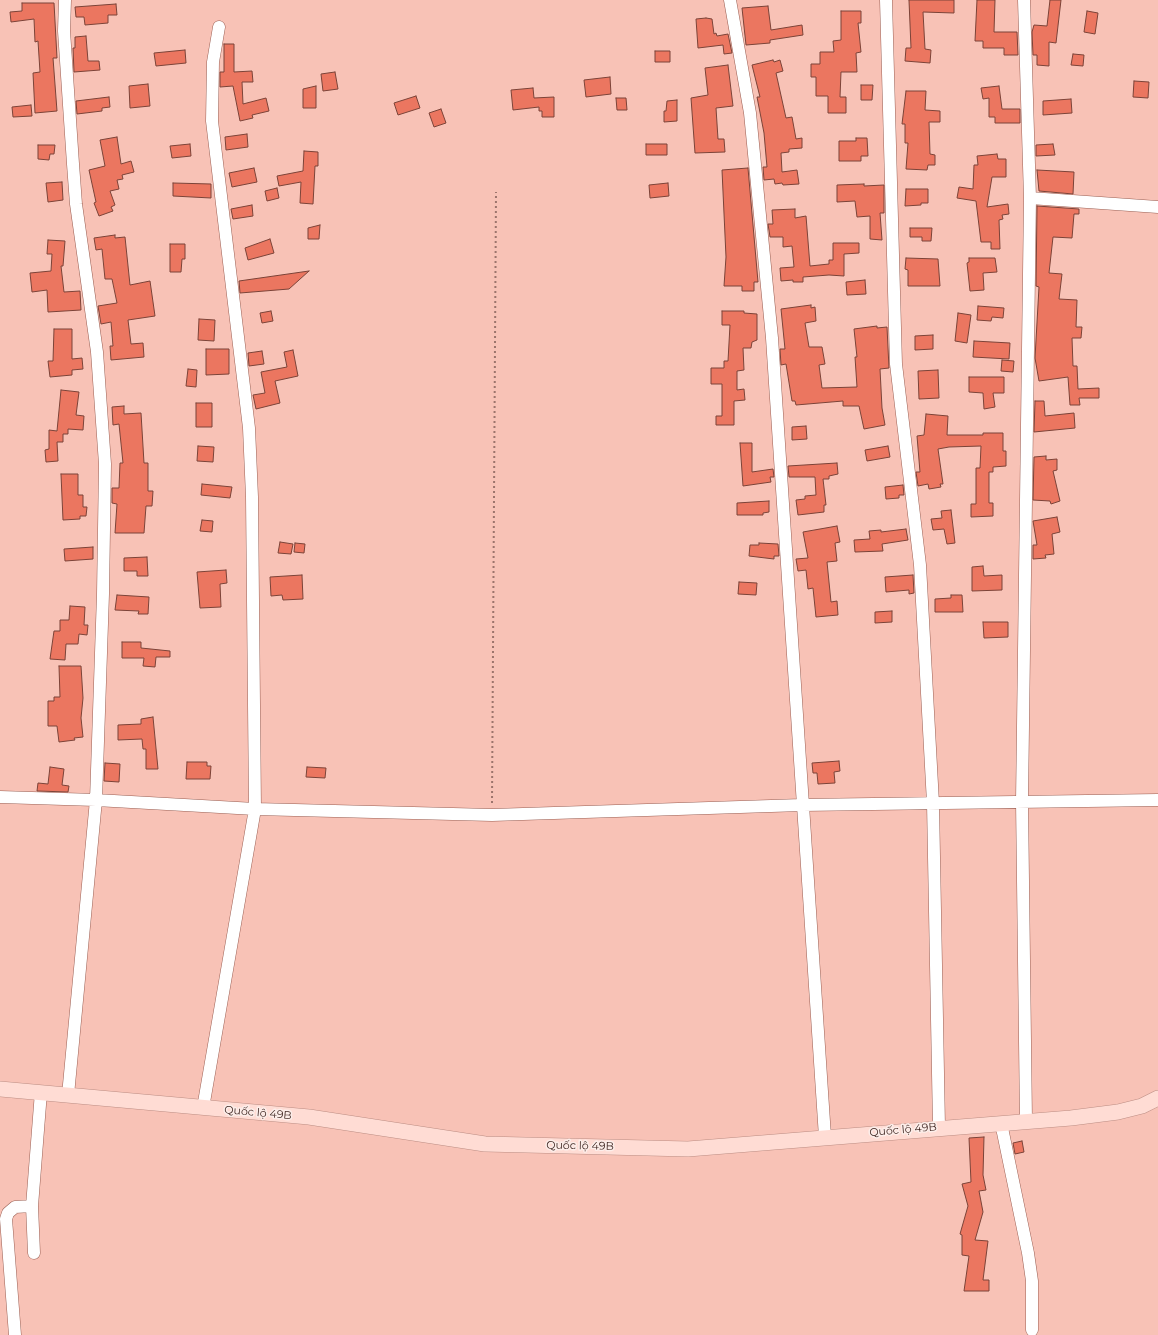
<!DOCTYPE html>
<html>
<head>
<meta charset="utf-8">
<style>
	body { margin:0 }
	canvas { display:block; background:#f8c2b6 }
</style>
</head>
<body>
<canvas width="1158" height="1335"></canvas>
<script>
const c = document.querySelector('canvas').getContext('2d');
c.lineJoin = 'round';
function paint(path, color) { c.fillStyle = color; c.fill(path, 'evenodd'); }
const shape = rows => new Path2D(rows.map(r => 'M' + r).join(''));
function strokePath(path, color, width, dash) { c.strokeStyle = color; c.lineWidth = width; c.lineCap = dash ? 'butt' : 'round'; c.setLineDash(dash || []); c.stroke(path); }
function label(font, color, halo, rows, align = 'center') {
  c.font = font + ' Montserrat,sans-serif'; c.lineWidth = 3; c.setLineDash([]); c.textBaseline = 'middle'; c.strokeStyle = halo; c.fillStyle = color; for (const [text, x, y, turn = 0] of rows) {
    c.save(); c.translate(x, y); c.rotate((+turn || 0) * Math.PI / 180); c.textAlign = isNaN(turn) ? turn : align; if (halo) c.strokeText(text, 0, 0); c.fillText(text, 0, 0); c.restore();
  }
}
const building = shape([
	[909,0,954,0,954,13,923,12,925,49,931,50,930,63,905,61,906,48,911,48,909,0],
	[977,0,995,0,994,32,1017,32,1018,55,1004,55,1004,48,983,48,983,41,975,41,977,0],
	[1050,0,1061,0,1056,43,1049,42,1049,66,1037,65,1037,55,1033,55,1032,32,1034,25,1047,26,1050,0],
	[22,3,54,3,57,58,53,58,57,111,35,113,33,73,40,72,38,41,35,42,34,19,11,22,10,12,22,11,22,3],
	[116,4,117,15,108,15,108,23,85,25,84,17,76,17,75,7,116,4],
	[768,6,771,30,802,25,803,35,770,40,770,43,746,45,742,8,768,6],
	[841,11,861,11,861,23,858,23,861,52,856,53,857,72,841,72,840,97,846,97,846,113,828,113,828,96,816,96,816,77,811,77,811,64,820,64,820,52,834,52,833,41,841,40,841,11],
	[1087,11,1098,13,1095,34,1084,32,1087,11],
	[706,18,712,19,714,34,716,33,717,36,728,34,732,53,724,54,723,45,698,48,696,19,706,18],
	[86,36,88,61,99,61,100,70,74,72,73,48,75,48,75,37,86,36],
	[224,44,234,44,234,72,252,71,253,82,242,82,243,104,266,98,269,111,252,115,253,118,240,121,233,86,220,87,220,72,224,72,224,44],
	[185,50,186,63,156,66,154,53,185,50],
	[655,51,670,51,670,62,655,62,655,51],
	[1073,54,1084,55,1083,66,1071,65,1073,54],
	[773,60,774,62,780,60,783,71,776,73,786,118,792,117,796,139,802,138,802,148,789,149,789,152,781,153,782,172,797,170,799,184,783,185,782,183,775,184,774,179,764,180,763,167,767,167,764,133,757,97,760,97,752,65,773,60],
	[728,65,733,106,716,108,718,139,724,139,725,152,695,153,691,98,708,95,705,68,728,65],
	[335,72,338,89,323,91,321,74,335,72],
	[610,77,611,94,586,97,584,80,610,77],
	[1134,81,1149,82,1148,98,1133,97,1134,81],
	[148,84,150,106,130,108,129,86,148,84],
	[861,85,873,85,872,100,861,100,861,85],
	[316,86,316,108,303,108,303,89,316,86],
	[999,86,1002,109,1020,109,1020,123,995,123,995,117,989,117,989,98,983,99,981,88,999,86],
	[533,88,534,98,554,97,554,117,542,117,542,111,539,111,539,107,513,110,511,90,533,88],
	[906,91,926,91,925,110,940,111,940,122,929,122,930,154,935,155,935,165,928,165,927,170,906,169,908,143,905,143,905,124,902,124,906,91],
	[416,96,420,108,398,115,394,103,416,96],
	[109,97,110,107,102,108,102,111,77,114,76,101,109,97],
	[616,98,626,98,627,110,617,110,616,98],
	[1071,99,1072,113,1043,115,1043,101,1071,99],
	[677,100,677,121,664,122,664,111,666,111,667,101,677,100],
	[31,105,32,116,13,117,12,107,31,105],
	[441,109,446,123,434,127,429,113,441,109],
	[247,134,248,147,226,150,225,137,247,134],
	[117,137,121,164,131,161,134,172,122,175,123,179,117,180,119,189,110,191,115,205,111,207,113,211,99,216,94,203,96,202,89,170,105,166,100,140,117,137],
	[856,138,867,138,868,156,861,156,861,161,839,161,839,141,856,141,856,138],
	[190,144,191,156,172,158,170,146,190,144],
	[646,144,667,144,667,155,646,155,646,144],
	[1053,144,1055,155,1036,156,1036,145,1053,144],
	[38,145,55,145,54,154,50,154,49,160,38,159,38,145],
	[304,151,318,152,318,166,315,166,313,204,300,203,301,182,279,186,277,176,303,171,304,151],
	[997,154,998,159,1006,159,1006,177,992,177,987,207,1008,204,1009,214,1002,215,1003,219,999,220,1000,249,991,249,991,242,981,242,976,201,957,198,959,187,973,189,974,165,978,165,977,156,997,154],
	[254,168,257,182,232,187,229,173,254,168],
	[748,168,758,282,754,282,754,291,742,291,742,286,724,286,726,257,722,170,748,168],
	[1037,170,1074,172,1073,194,1039,191,1037,170],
	[62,182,63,200,48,202,46,183,62,182],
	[173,183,211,184,211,198,173,196,173,183],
	[668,183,669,196,650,198,649,185,668,183],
	[864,184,864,186,884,185,884,213,880,213,882,240,870,239,870,216,857,217,855,201,837,202,837,185,864,184],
	[277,188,279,198,267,201,265,191,277,188],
	[906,189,928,189,928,203,921,203,921,205,905,206,906,189],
	[252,205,253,216,233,219,231,209,252,205],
	[1037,206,1079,209,1079,214,1074,214,1072,238,1053,237,1049,273,1062,274,1059,299,1077,300,1076,327,1082,327,1081,338,1072,338,1073,366,1077,366,1078,389,1099,388,1099,398,1079,398,1080,405,1070,405,1068,377,1039,381,1035,358,1039,287,1036,286,1037,206],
	[795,209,795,218,806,216,810,266,829,264,829,260,833,260,833,243,859,243,859,253,844,254,844,276,829,275,803,277,803,282,793,282,793,280,781,281,780,268,794,267,792,246,783,247,783,237,770,237,768,224,773,224,772,210,795,209],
	[320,225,319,239,308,239,308,228,320,225],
	[910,228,932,228,931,241,922,241,922,237,910,237,910,228],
	[115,235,115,238,125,237,130,285,150,281,155,316,128,320,131,344,143,343,144,357,111,360,110,346,113,346,111,322,101,324,98,306,117,303,112,279,105,279,102,249,96,250,94,238,115,235],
	[270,239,274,253,248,260,245,248,270,239],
	[48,240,65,241,63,266,61,266,64,292,80,291,81,310,48,312,47,290,32,292,30,273,51,271,52,254,47,254,48,240],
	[170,244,185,244,185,259,182,259,181,272,170,272,170,244],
	[906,258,938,259,940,286,908,286,908,270,905,269,906,258],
	[969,258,995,258,997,272,983,273,984,290,970,291,967,263,969,262,969,258],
	[309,271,289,289,240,293,239,281,309,271],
	[865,280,866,294,847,295,846,282,865,280],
	[811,305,811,308,815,307,816,321,805,323,809,347,822,347,825,364,819,365,822,388,857,387,855,357,857,357,854,329,877,326,877,328,887,327,889,368,880,369,882,408,885,425,864,429,859,406,843,406,843,401,796,405,795,401,792,401,786,364,781,365,780,349,785,349,781,309,811,305],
	[978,306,1004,308,1003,318,992,317,991,321,977,320,978,306],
	[271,311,273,321,262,323,260,313,271,311],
	[722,311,744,311,744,313,757,314,757,340,752,342,751,348,743,348,744,370,737,371,737,390,744,389,745,400,734,401,734,425,716,425,716,416,722,416,722,384,711,384,711,368,724,368,724,361,728,361,730,325,722,325,722,311],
	[958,313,971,315,967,343,955,341,958,313],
	[199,319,215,320,214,341,198,340,199,319],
	[54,329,72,329,72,359,82,358,83,369,72,370,72,375,50,377,48,361,53,361,54,329],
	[933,335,933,349,915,350,915,336,933,335],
	[974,341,1010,343,1009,359,973,357,974,341],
	[206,349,229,349,229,374,206,375,206,349],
	[293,350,298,376,275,381,280,403,256,409,253,395,265,393,261,372,287,367,284,352,293,350],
	[262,351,264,364,249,366,248,353,262,351],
	[1002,360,1014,361,1013,372,1001,371,1002,360],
	[188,369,197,370,196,387,186,386,188,369],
	[938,370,939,398,919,399,918,371,938,370],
	[969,377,1004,377,1004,393,993,393,995,407,984,409,983,393,969,392,969,377],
	[61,390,79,392,76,415,84,416,83,430,68,429,68,434,63,434,63,442,57,442,58,461,46,462,45,450,49,449,49,430,57,431,61,390],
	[1035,401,1044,401,1045,416,1074,413,1075,428,1034,432,1035,401],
	[196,403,212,403,212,427,196,427,196,403],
	[124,406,124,414,141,413,144,463,148,463,148,491,153,491,152,506,146,506,144,533,115,533,117,504,112,503,112,488,119,488,120,463,123,463,119,424,113,425,112,407,124,406],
	[926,414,948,416,947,435,983,435,983,433,1003,433,1003,451,1006,451,1006,466,993,467,993,472,989,472,989,503,993,503,993,516,971,517,971,504,976,504,976,468,980,468,981,446,949,447,938,449,943,484,940,484,941,487,929,489,928,484,918,486,916,472,920,472,917,436,924,435,926,414],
	[806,426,807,439,792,440,792,427,806,426],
	[740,443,752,443,752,472,773,469,774,477,770,477,771,482,743,486,740,443],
	[198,446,214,447,213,462,197,461,198,446],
	[888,446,890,457,867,461,865,450,888,446],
	[1046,456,1046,460,1057,459,1057,470,1053,471,1060,501,1051,504,1050,501,1033,500,1034,457,1046,456],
	[837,463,838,474,829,476,829,479,823,479,826,505,824,505,824,512,798,515,796,500,805,499,805,496,816,495,815,477,789,477,788,466,837,463],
	[61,474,78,474,78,495,83,495,83,507,87,507,86,516,80,516,80,519,63,520,61,474],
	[202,484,232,487,230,498,201,495,202,484],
	[903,485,904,495,899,495,899,498,886,499,885,487,903,485],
	[769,501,769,512,763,513,763,515,737,515,737,503,769,501],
	[951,510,955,543,947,544,944,529,933,530,931,519,942,518,941,511,951,510],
	[1057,517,1060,532,1052,534,1054,554,1045,555,1046,558,1033,559,1033,545,1037,545,1033,521,1057,517],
	[202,520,213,521,212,532,200,531,202,520],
	[837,526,840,542,835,543,837,561,827,562,831,602,837,601,838,615,816,617,813,588,808,589,806,570,798,571,796,559,808,558,803,532,837,526],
	[906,529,908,540,882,544,883,551,855,552,854,540,870,539,869,531,881,530,881,532,906,529],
	[280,542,293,544,291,554,278,553,280,542],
	[295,543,305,544,304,553,294,552,295,543],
	[759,543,778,544,779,556,774,556,774,559,749,556,750,545,759,545,759,543],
	[93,547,93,559,65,561,64,549,93,547],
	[147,557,148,576,137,576,137,571,124,571,124,558,147,557],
	[983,566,984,576,1002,575,1002,590,972,591,972,567,983,566],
	[226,570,227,583,220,584,221,607,200,608,197,572,226,570],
	[302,575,303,599,283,600,282,595,271,596,270,577,302,575],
	[913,575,914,593,909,594,909,590,886,592,885,577,913,575],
	[739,582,757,583,756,595,738,594,739,582],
	[117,595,149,597,148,614,138,614,139,611,115,610,117,595],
	[951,595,962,595,963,612,935,612,935,599,951,598,951,595],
	[70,606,85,607,84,625,88,625,87,635,79,634,78,644,66,644,65,660,50,659,54,631,60,631,60,620,69,620,70,606],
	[892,611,892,622,875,623,875,612,892,611],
	[983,622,1008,622,1008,637,984,638,983,622],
	[122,642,141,642,141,648,170,651,170,657,156,657,155,667,143,666,144,658,122,658,122,642],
	[59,666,81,666,83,698,81,718,83,737,74,738,75,740,59,742,57,726,48,726,48,701,54,701,54,697,60,697,59,666],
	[153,717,158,769,146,769,146,749,143,749,142,739,118,740,118,725,141,724,141,719,153,717],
	[839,761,840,771,834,772,835,783,818,784,817,773,813,773,812,763,839,761],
	[187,762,207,762,207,766,211,766,210,779,186,779,187,762],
	[105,763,120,764,119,782,104,781,105,763],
	[50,767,64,769,62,785,69,786,68,792,37,791,38,783,48,784,50,767],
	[307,767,326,768,325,778,306,777,307,767],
	[984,1137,983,1175,986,1190,979,1191,983,1212,975,1240,988,1241,983,1280,989,1280,989,1291,964,1291,969,1256,962,1255,962,1235,960,1234,968,1206,962,1184,971,1182,969,1138,984,1137],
	[1022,1141,1024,1152,1015,1154,1013,1143,1022,1141]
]);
const path = shape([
	[492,803,496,192]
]);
const minor = shape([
	[65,0,64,31,73,164,76,204,97,352,105,464,103,594,96,800,68,1095],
	[730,0,750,113,772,338,825,1137],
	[886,0,896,364,920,565,933,803,939,1127],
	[1024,0,1030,198,1022,801,1026,1121],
	[1030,198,1158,207],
	[0,797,96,800,255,809,492,815,802,805,1158,800],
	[203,1108,255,809,252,497,249,428,212,121,213,62,219,27],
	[1001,1123,1028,1253,1032,1281,1032,1330],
	[34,1253,32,1206,41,1092],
	[15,1335,6,1219,8,1213,15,1207,32,1206]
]);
const major = shape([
	[0,1089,309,1117,485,1144,688,1149,1071,1118,1118,1112,1142,1106,1158,1098]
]);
const streetNames = [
	["Quốc lộ 49B",258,1113,5],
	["Quốc lộ 49B",903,1130,-5],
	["Quốc lộ 49B",580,1146,1]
];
paint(building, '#eb7660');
strokePath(building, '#7b4338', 1);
strokePath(minor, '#9a5f53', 13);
strokePath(major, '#bc8d83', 16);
strokePath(path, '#9c746c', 2, [2, 3]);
strokePath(minor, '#fff', 12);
strokePath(major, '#ffdcd4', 15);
label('11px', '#3f2520', '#fceeea', streetNames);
</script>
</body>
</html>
